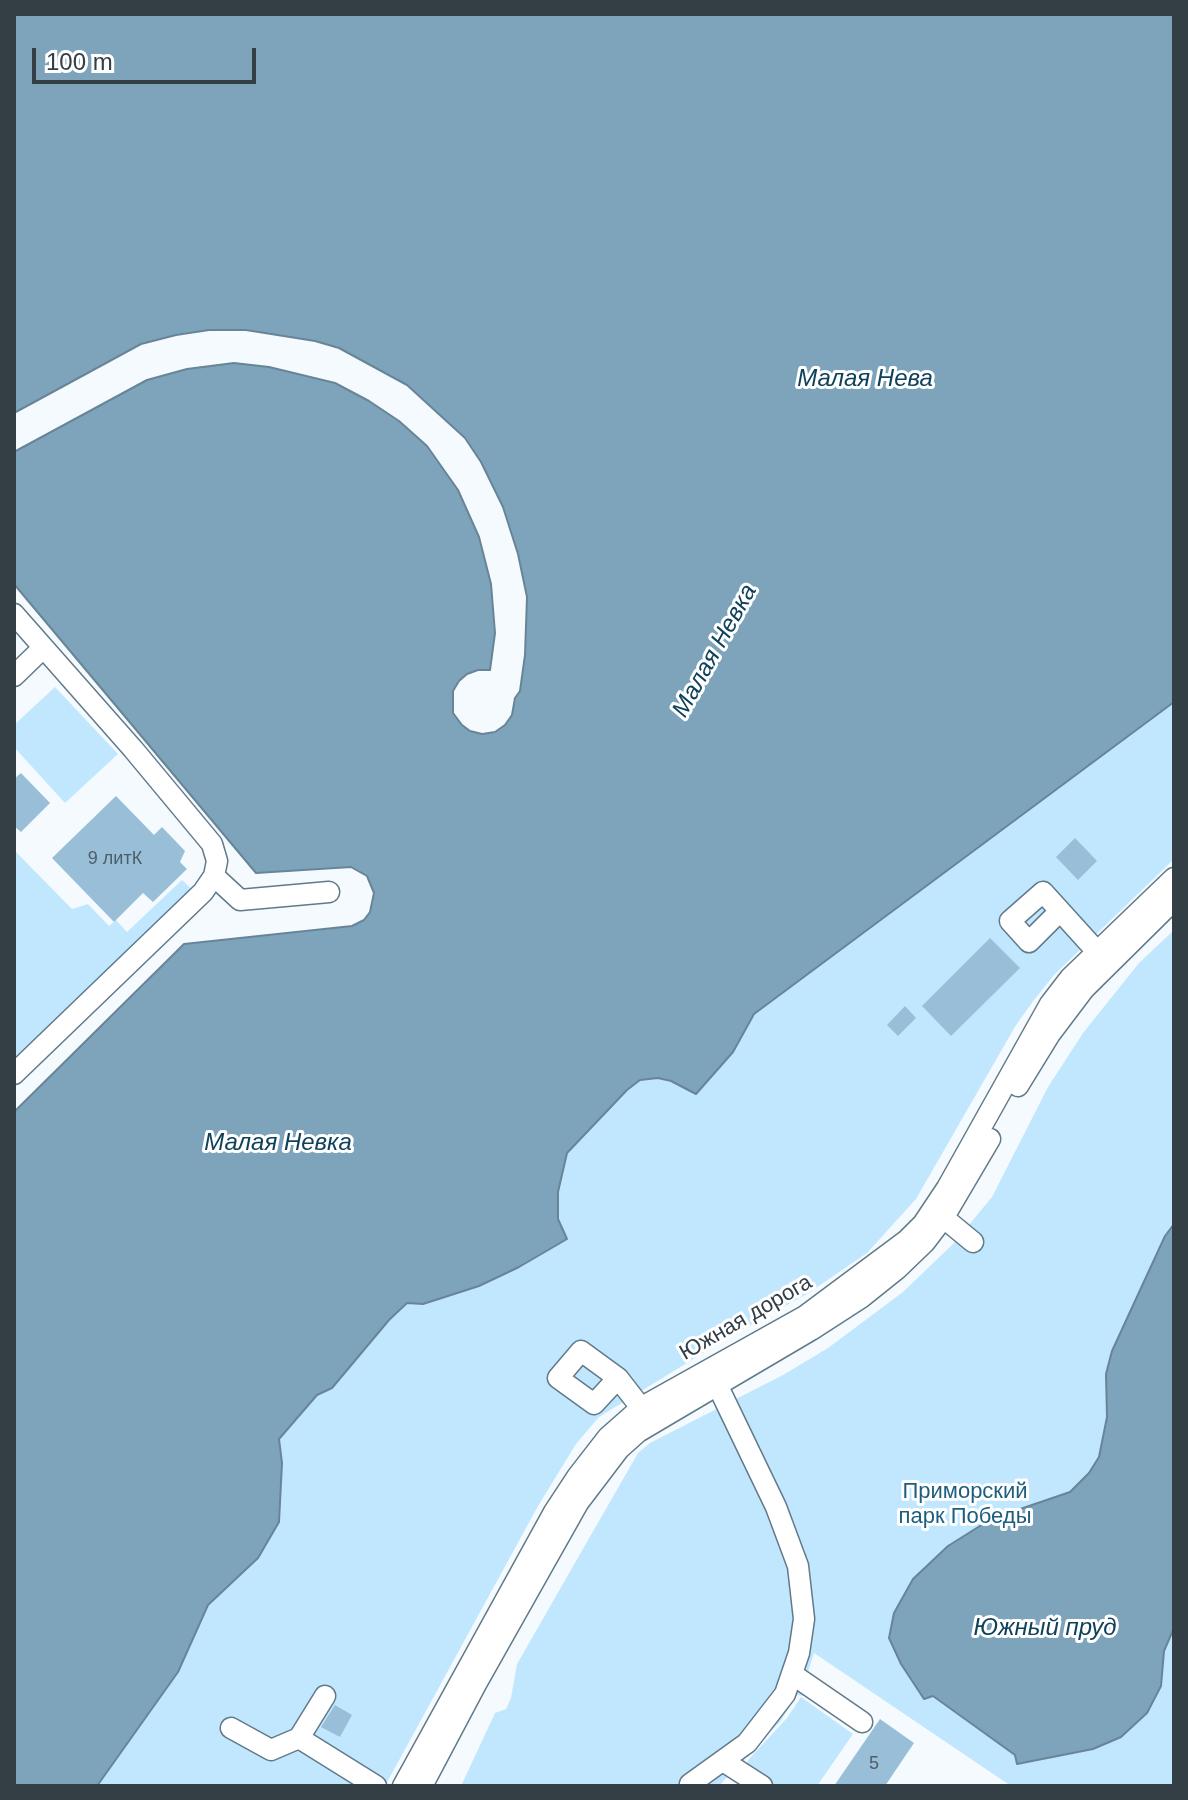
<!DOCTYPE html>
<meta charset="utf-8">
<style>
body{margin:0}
#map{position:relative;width:1188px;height:1800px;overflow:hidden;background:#f5fafe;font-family:Helvetica,sans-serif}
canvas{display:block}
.frame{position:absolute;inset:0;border:16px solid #333e45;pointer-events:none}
.scale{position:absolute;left:32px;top:48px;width:224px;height:36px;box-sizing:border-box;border:4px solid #333e45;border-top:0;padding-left:10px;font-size:24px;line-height:28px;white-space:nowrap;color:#333e45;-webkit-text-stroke:6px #fff;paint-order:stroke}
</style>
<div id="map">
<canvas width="1188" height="1800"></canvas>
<div class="frame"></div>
<div class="scale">100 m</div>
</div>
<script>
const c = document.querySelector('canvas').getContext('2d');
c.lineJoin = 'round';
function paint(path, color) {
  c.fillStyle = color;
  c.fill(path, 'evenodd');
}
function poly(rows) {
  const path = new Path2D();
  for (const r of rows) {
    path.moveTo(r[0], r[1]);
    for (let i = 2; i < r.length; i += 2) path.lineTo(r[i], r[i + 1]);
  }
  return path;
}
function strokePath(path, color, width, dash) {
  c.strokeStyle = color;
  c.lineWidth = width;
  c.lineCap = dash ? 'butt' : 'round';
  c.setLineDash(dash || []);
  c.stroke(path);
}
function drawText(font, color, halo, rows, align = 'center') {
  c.font = font + ' Helvetica,sans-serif';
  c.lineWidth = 6;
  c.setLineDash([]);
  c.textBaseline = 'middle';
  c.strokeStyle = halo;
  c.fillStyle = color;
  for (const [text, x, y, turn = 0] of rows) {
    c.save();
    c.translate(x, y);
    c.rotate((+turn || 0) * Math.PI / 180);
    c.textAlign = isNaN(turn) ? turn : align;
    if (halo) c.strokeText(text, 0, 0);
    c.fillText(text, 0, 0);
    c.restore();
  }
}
const green = poly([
 [55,687,118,754,65,803,14,747,14,725],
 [1174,702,1174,859,1054,975,1034,1000,1016,1025,916,1199,867,1253,807,1294,734,1334,599,1417,576,1444,538,1506,385,1786,97,1786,178,1672,208,1605,258,1558,282,1463,279,1439,317,1395,332,1388,389,1320,407,1303,423,1304,479,1286,519,1267,567,1239,558,1219,558,1192,567,1153,627,1090,640,1080,658,1078,688,1088,733,1052,754,1014],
 [14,850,72,909,88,904,109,926,116,920,127,932,182,880,193,890,14,1063],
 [1174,930,1174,1786,1011,1786,814,1653,808,1672,818,1679,806,1696,797,1695,780,1722,744,1757,745,1763,728,1776,719,1786,461,1786,495,1713,506,1709,511,1698,517,1664,638,1453,650,1443,783,1375,828,1348,903,1292,954,1243,992,1197,1048,1087,1083,1033,1139,963],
 [801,1697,853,1734,817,1786,773,1786,745,1766,749,1759,787,1718]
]);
const water = poly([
 [14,14,1174,14,1174,702,754,1014,733,1052,696,1094,671,1081,658,1078,640,1080,627,1090,567,1153,558,1192,558,1219,567,1239,519,1267,479,1286,423,1304,407,1303,389,1320,332,1388,317,1395,279,1439,282,1463,279,1522,258,1558,208,1605,178,1672,97,1786,14,1786,14,1112,184,944,352,926,364,920,370,912,374,893,367,876,351,867,256,873,14,584,14,452,147,380,187,369,234,363,269,367,335,383,369,401,399,421,427,446,458,490,479,537,491,584,495,633,490,670,478,670,467,674,459,681,453,691,453,713,462,725,470,731,482,734,495,732,505,725,512,715,515,698,520,691,525,655,527,597,518,554,503,507,481,462,465,438,407,385,339,348,315,341,246,330,209,330,176,335,141,344,14,413,14,14],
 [1174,1224,1174,1628,1164,1651,1161,1686,1147,1713,1121,1737,1093,1749,1017,1764,1015,1755,933,1696,924,1699,901,1664,889,1638,894,1613,913,1579,948,1546,991,1519,1070,1492,1089,1473,1099,1457,1107,1417,1106,1374,1112,1351,1165,1236,1174,1224]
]);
const building = poly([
 [21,773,50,803,21,832,14,826,14,779],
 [116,796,154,835,162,827,185,851,180,862,187,869,153,902,143,893,114,922,52,858],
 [1075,838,1097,861,1078,880,1056,857],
 [990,938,1020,968,951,1036,922,1006],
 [905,1006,916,1018,898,1036,887,1025],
 [335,1705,352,1715,340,1737,321,1727],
 [880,1719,914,1743,885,1786,834,1786]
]);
const minor = poly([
 [14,614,133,749,212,844,217,861,214,876,203,892,14,1074],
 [14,676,43,648],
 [214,876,240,900,329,892],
 [1060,911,1029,942,1010,921,1043,892,1091,945,1104,960],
 [1018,1086,1050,1034,1084,989,1174,900],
 [933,1209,973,1242],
 [618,1378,594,1404,558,1378,581,1351,618,1378,649,1418],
 [792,1674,862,1722],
 [231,1728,271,1750,299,1738,325,1696],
 [299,1738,376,1786],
 [723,1761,762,1786],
 [690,1784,747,1743,785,1694,799,1653,804,1619,798,1566,776,1507,713,1376],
 [403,1786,554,1512,577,1477,608,1437,642,1407,805,1316,907,1240,923,1224,947,1188,1050,1004,1070,978,1174,878],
 [422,1786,476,1684,578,1503,619,1449,638,1432,665,1416,811,1330,862,1297,897,1269,925,1242,944,1217,990,1139]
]);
const numberNames = [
 ["9 литК",115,859],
 ["5",874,1764]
];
const streetNames = [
 ["Южная дорога",746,1318,-30]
];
const parkNames = [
 ["Приморский",965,1492],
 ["парк Победы",965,1517]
];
const waterNames = [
 ["Малая Нева",865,379],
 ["Малая Невка",715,651,-61],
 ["Малая Невка",278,1143],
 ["Южный пруд",1045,1628]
];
paint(green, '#c1e7ff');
paint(water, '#7ea4bc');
strokePath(water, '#688598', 2);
paint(building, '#98bfd7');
strokePath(minor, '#617a89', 23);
strokePath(minor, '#fff', 20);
drawText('18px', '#4c5e6a', null, numberNames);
drawText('22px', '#333e45', '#fff', streetNames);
drawText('22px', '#1d5e80', '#fff', parkNames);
drawText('italic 24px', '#0f415b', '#fff', waterNames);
</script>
